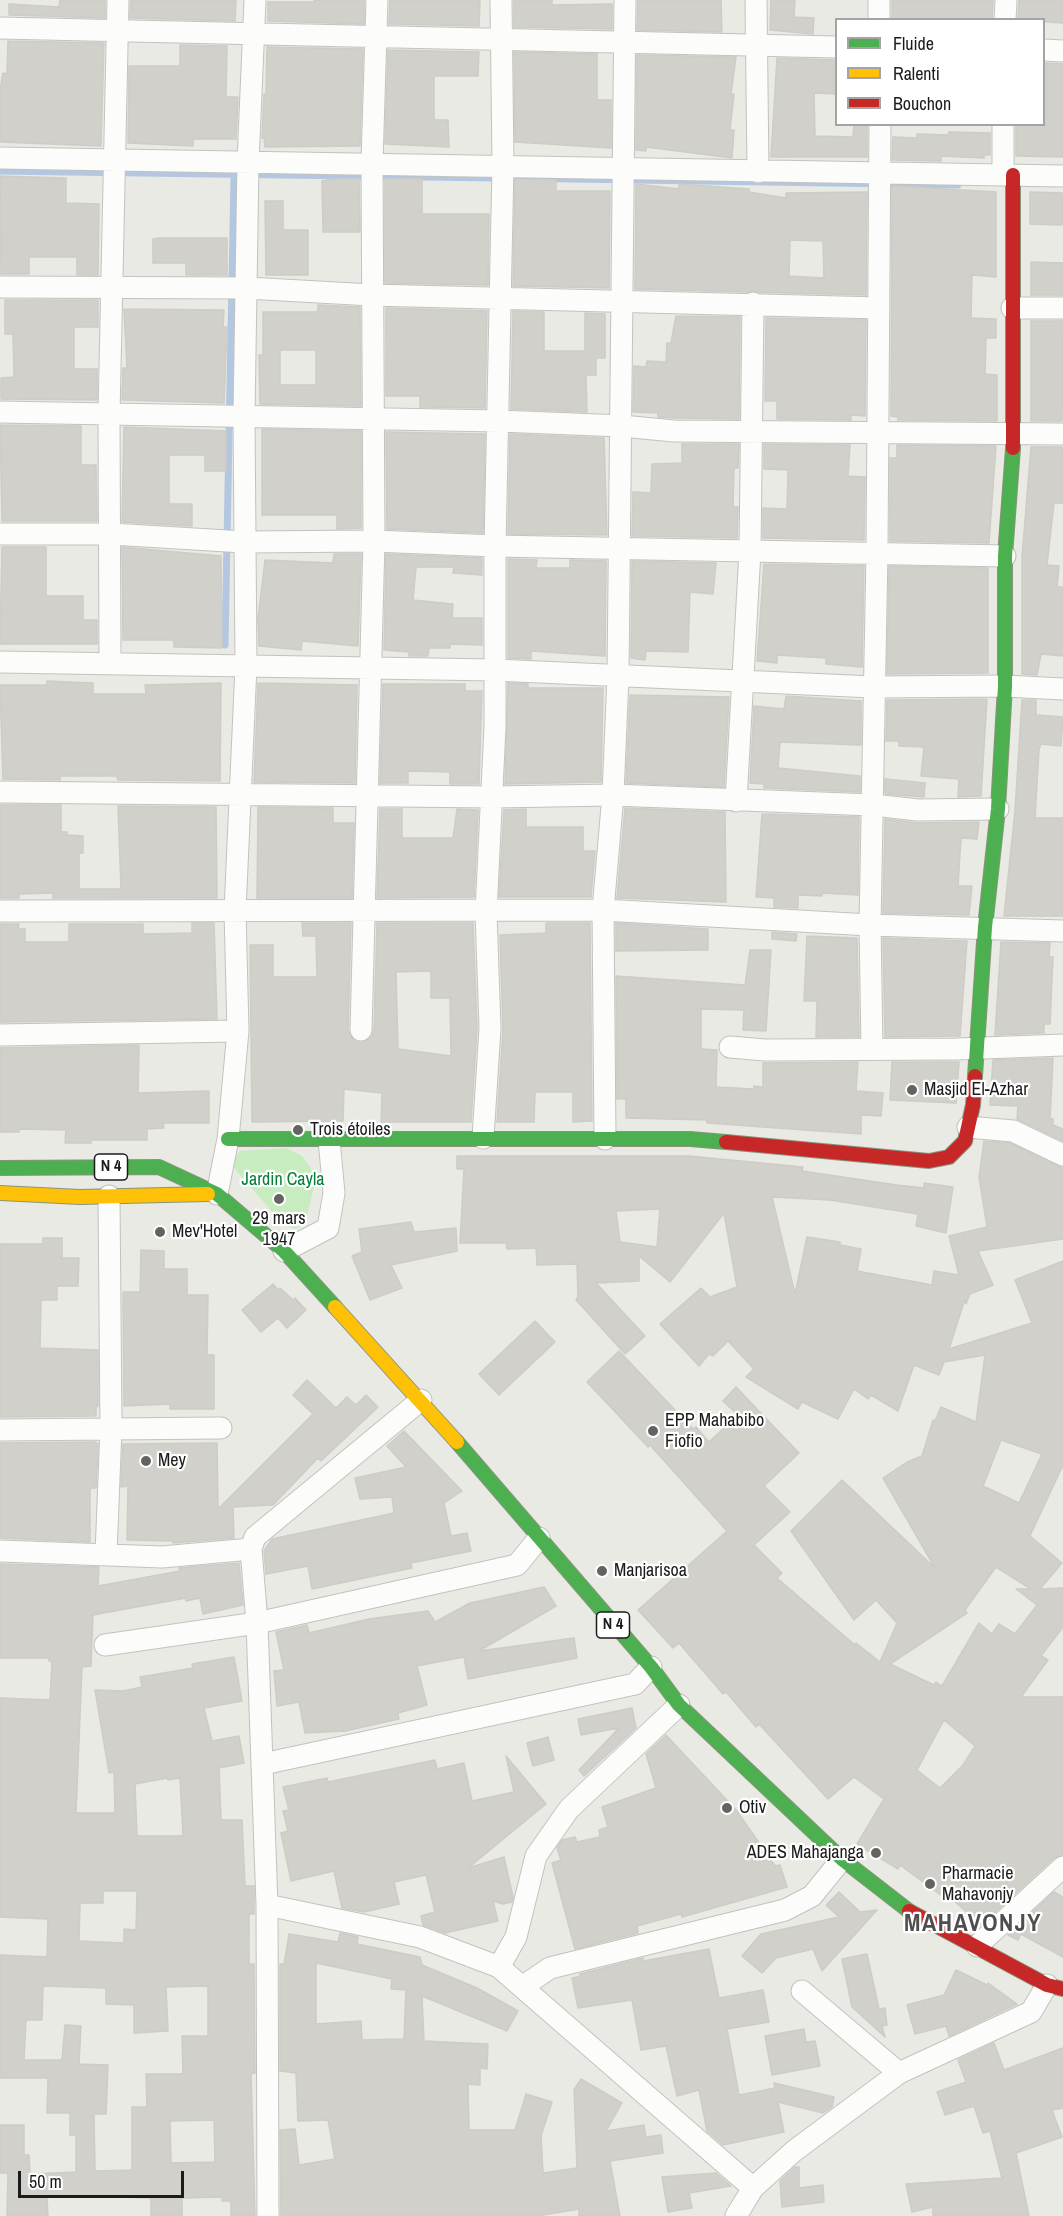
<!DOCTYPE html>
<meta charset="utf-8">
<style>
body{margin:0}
#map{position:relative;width:1063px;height:2216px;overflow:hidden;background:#eaeae4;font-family:"Archivo Narrow",sans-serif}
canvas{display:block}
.legend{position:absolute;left:835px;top:18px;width:210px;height:108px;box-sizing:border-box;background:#fff;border:2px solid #a4a4a4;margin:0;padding:8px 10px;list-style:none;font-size:18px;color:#1b1b1b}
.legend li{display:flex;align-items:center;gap:12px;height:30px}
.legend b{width:30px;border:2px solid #a4a4a4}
.scale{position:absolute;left:18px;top:2171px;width:166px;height:27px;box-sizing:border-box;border:3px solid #1b1b1b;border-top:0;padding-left:8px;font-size:18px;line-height:21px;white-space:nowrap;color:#1b1b1b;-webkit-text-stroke:4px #fff;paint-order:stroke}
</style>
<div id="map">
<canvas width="1063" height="2216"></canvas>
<ul class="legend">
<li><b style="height:8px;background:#4caf50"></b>Fluide</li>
<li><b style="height:8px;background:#ffc107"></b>Ralenti</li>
<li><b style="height:8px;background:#c62828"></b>Bouchon</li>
</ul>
<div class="scale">50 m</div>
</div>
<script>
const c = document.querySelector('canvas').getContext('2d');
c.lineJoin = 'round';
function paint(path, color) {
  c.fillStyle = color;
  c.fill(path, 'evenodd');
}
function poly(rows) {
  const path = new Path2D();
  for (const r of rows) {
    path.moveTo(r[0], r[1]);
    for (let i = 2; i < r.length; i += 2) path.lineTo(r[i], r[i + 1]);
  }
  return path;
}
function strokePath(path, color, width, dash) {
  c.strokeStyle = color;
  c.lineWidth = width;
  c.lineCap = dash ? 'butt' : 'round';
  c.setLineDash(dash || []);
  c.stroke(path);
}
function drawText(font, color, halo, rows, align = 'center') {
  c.font = font + ' "Archivo Narrow",sans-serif';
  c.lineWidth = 4.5;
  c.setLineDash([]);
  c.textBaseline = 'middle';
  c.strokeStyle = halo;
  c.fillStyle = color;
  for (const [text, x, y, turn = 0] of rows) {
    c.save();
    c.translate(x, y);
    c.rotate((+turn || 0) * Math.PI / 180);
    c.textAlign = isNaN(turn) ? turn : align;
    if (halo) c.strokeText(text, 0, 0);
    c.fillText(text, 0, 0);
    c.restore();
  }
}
const grass = poly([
 [286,1148,302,1156,311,1168,314,1187,305,1224,295,1229,283,1224,234,1168,232,1161,240,1151]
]);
const stream = poly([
 [0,171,494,178],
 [507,178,958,185],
 [225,645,234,176]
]);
const building = poly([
 [60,0,105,0,105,18,9,15,9,4,59,7,60,0],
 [131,0,236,0,235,21,130,18,131,0],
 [314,0,364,0,364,24,268,21,268,2,314,2,314,0],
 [390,0,480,0,479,26,389,24,390,0],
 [514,0,552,0,552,5,612,4,612,29,514,27,514,0],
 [638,0,721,0,722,32,637,30,638,0],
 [771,0,795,0,794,17,814,18,813,34,770,30,771,0],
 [892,0,993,0,992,20,892,20,892,0],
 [1019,0,1063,0,1063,23,1018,20,1019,0],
 [8,41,104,43,101,146,0,142,0,90,3,73,7,74,8,41],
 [180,45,227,46,226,97,238,97,236,139,193,139,193,146,128,143,129,66,180,66,180,45],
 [267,47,363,49,360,146,265,147,264,138,262,138,264,94,266,94,267,47],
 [388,50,479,52,478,76,434,76,434,120,448,120,449,147,385,144,388,50],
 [514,52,597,54,597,100,611,100,611,148,515,142,514,52],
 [637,55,736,57,731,94,734,94,730,130,734,130,732,158,646,147,646,151,636,150,637,55],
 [777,58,837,60,837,94,814,93,815,136,853,137,854,124,867,124,867,157,771,157,777,58],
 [1044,63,1063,64,1063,157,1016,156,1016,124,1044,124,1044,63],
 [949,132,990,133,990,155,984,155,984,158,941,156,941,161,892,160,893,137,917,138,917,134,949,135,949,132],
 [0,176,66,178,66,203,99,204,98,275,77,275,77,257,29,257,29,274,1,274,0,176],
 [334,179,359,179,360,232,323,232,322,181,334,179],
 [385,179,422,179,422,214,489,214,488,285,385,283,385,179],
 [515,179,556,180,556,191,610,191,609,288,513,286,515,179],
 [636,184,679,189,679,184,749,189,749,192,786,198,786,193,867,192,866,295,635,289,636,184],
 [790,240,823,241,824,278,789,276,790,240],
 [892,186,996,192,996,277,972,275,971,318,996,319,996,338,986,338,985,374,997,375,997,421,898,420,898,417,891,416,892,186],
 [1030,192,1063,193,1062,225,1030,224,1030,192],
 [265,201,283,201,283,230,308,230,308,275,266,275,265,201],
 [159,238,227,238,227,275,186,275,186,263,153,263,153,239,159,238],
 [1031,262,1063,263,1063,295,1031,295,1031,262],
 [5,300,98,300,98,327,74,327,74,369,97,369,97,400,1,399,1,378,14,377,13,334,5,334,5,300],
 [318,305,360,307,361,406,260,404,259,355,263,355,263,312,318,312,318,305],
 [280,350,316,350,316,385,280,385,280,350],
 [386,308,487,311,485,408,420,407,420,396,386,396,386,308],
 [124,309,224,310,223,327,227,327,224,403,122,400,123,368,127,368,124,309],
 [513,311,544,312,544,351,585,351,585,313,605,314,605,358,596,358,596,375,586,375,587,412,511,409,513,311],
 [676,316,740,317,739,419,675,418,658,417,658,413,633,412,634,366,646,367,647,361,666,362,667,343,671,343,676,316],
 [766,318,866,320,865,416,851,415,851,420,777,419,777,401,765,401,766,318],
 [1031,321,1063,321,1062,421,1031,421,1031,321],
 [0,425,81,426,81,465,96,465,97,521,2,521,0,425],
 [124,427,226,431,226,471,205,471,205,455,169,455,169,504,192,504,192,526,122,522,124,427],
 [262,429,361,431,361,528,337,529,337,515,262,515,262,429],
 [386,432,485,434,483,533,387,529,386,432],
 [510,434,604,438,607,535,508,534,510,434],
 [682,444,739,444,738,468,734,468,733,507,738,507,737,538,632,536,633,492,651,493,652,464,682,463,682,444],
 [764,444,850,445,848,476,865,477,864,540,763,538,763,508,787,509,788,470,764,469,764,444],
 [897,445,996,446,989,543,890,541,890,458,897,458,897,445],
 [1031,447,1062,447,1063,451,1063,503,1054,503,1047,565,1059,566,1057,587,1063,587,1063,656,1041,654,1037,675,1022,674,1022,557,1031,447],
 [2,547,46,547,46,596,83,596,83,620,97,620,97,644,0,644,2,547],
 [122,547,221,556,222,648,174,647,174,640,123,640,122,547],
 [334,554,361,554,358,646,302,641,301,650,259,646,258,618,265,560,333,563,334,554],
 [386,554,482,558,482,575,453,573,454,567,416,567,413,600,453,604,452,618,482,618,482,645,450,644,450,648,429,648,428,656,409,656,409,652,384,650,386,554],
 [508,559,537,560,536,568,570,568,570,560,606,561,605,656,531,651,531,659,508,658,508,559],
 [632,561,716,563,713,594,690,592,688,652,646,651,645,660,631,658,632,561],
 [764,564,864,566,862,667,826,664,826,658,777,655,777,663,757,661,764,564],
 [889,566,988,568,988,673,887,674,889,566],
 [47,681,93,683,93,694,146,694,145,685,221,683,220,781,118,780,117,776,60,776,60,780,3,779,0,685,47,685,47,681],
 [258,683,357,685,355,783,254,782,258,683],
 [508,683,528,684,528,688,603,688,601,782,505,784,508,683],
 [383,684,465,684,465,691,482,691,479,784,450,784,450,772,408,771,408,783,380,783,383,684],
 [630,695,729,697,724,787,626,783,630,695],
 [786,696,861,701,861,745,780,742,778,768,860,776,860,792,764,788,764,784,750,783,754,706,784,709,786,696],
 [987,699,981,796,958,797,959,779,921,776,924,747,899,746,899,741,886,741,887,700,987,699],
 [1022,700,1036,700,1036,715,1063,717,1061,746,1041,744,1039,749,1035,818,1063,818,1063,916,1004,916,1015,811,1022,700],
 [885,779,925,783,924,797,885,794,885,779],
 [0,805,61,805,61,832,67,832,67,835,83,836,83,853,79,853,79,889,121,889,118,806,216,807,217,898,53,898,53,893,19,894,19,898,0,898,0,805],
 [258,807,333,808,333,823,354,823,352,898,257,898,258,807],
 [625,808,725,812,726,902,617,898,625,808],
 [380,809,402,809,402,838,453,838,457,809,478,810,474,897,377,898,380,809],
 [526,809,526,827,583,827,583,851,595,851,591,897,499,897,504,810,526,809],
 [762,814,859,817,858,895,822,893,822,896,798,895,798,908,774,907,774,898,756,897,762,814],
 [885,819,918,823,979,822,977,839,961,838,958,886,972,886,969,915,883,913,885,819],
 [192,923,214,923,217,1019,0,1022,0,924,19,924,18,929,25,929,25,942,69,942,69,924,143,924,143,934,192,933,192,923],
 [302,923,351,923,348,1030,354,1041,361,1043,372,1037,374,1030,377,923,473,923,477,1028,471,1122,381,1122,382,1093,344,1089,343,1121,252,1122,250,945,273,945,273,977,317,977,316,936,303,936,302,923],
 [431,971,431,998,450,998,451,1056,398,1049,396,972,431,971],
 [546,923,590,923,592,1121,573,1122,573,1092,535,1092,534,1122,497,1122,503,1029,500,935,546,933,546,923],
 [616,923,708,929,708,950,616,951,616,923],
 [772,932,797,934,796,941,772,939,772,932],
 [807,936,857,938,859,1037,816,1037,817,1001,804,1001,807,936],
 [883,938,967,941,960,1036,885,1037,883,938],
 [1001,942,1050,943,1049,957,1053,957,1050,1024,1044,1024,1044,1033,995,1035,1001,942],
 [750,950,771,950,766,1031,743,1030,744,1010,701,1009,701,1049,717,1050,716,1087,754,1089,754,1086,763,1087,763,1063,858,1062,856,1091,883,1093,881,1116,861,1115,861,1134,707,1123,707,1120,626,1118,626,1099,617,1099,616,976,745,985,750,950],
 [139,1045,138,1093,209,1091,209,1123,163,1123,164,1128,147,1129,147,1140,91,1140,91,1143,65,1143,66,1130,19,1129,19,1132,0,1132,0,1048,139,1045],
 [1053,1058,1050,1119,1053,1119,1053,1125,1063,1129,1063,1141,1017,1119,1018,1106,990,1105,993,1060,1053,1058],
 [892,1062,959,1062,956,1103,890,1100,892,1062],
 [984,1141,1010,1143,1063,1168,1063,1239,978,1251,993,1285,970,1294,966,1304,965,1299,949,1349,1032,1323,1015,1280,1063,1261,1063,1465,1030,1536,1062,1563,1040,1589,1063,1588,1063,1627,1041,1656,1048,1660,1021,1697,1063,1697,1063,1855,1054,1858,981,1925,944,1892,942,1896,900,1865,898,1869,857,1844,884,1799,854,1777,828,1799,759,1724,756,1727,726,1692,723,1694,679,1643,673,1648,638,1610,727,1531,650,1445,648,1447,587,1382,619,1351,693,1429,696,1427,709,1442,738,1415,723,1401,736,1387,799,1453,764,1486,790,1512,754,1545,782,1573,777,1578,855,1645,856,1643,880,1662,897,1623,876,1600,854,1620,791,1531,842,1480,935,1568,883,1478,907,1462,922,1456,933,1420,935,1421,941,1407,976,1422,985,1355,944,1362,939,1375,914,1365,898,1411,871,1395,868,1399,854,1389,838,1419,802,1402,798,1409,746,1377,754,1369,728,1341,713,1356,709,1354,699,1366,660,1324,701,1288,710,1297,737,1287,724,1213,670,1282,639,1256,639,1281,596,1283,645,1336,625,1354,576,1300,578,1296,577,1264,537,1265,536,1248,507,1249,506,1243,460,1243,464,1169,457,1169,457,1156,689,1156,803,1167,802,1171,897,1185,924,1188,924,1183,953,1187,946,1233,916,1226,918,1214,830,1200,772,1197,795,1294,807,1237,840,1242,840,1245,861,1249,857,1271,932,1285,934,1271,959,1275,949,1236,987,1227,979,1177,984,1141],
 [660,1209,657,1247,620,1242,616,1211,660,1209],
 [1001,1440,1042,1454,1019,1503,983,1486,1001,1440],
 [996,1567,1031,1589,1016,1589,1037,1605,1015,1634,999,1624,992,1634,979,1623,942,1686,936,1682,934,1685,890,1664,967,1613,965,1610,996,1567],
 [944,1720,975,1746,963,1765,940,1788,917,1770,944,1720],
 [411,1222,414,1232,456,1228,457,1251,391,1265,402,1288,370,1300,352,1256,362,1252,359,1229,411,1222],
 [43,1238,62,1238,62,1258,79,1258,78,1286,57,1286,57,1300,41,1300,40,1348,98,1350,98,1406,96,1407,96,1416,0,1417,0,1244,43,1244,43,1238],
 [141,1250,164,1251,164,1269,187,1269,187,1295,208,1295,207,1355,214,1355,214,1409,170,1409,170,1404,124,1406,123,1292,140,1292,141,1250],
 [273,1284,278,1290,280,1288,293,1300,295,1298,306,1310,287,1328,278,1318,261,1332,242,1310,273,1284],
 [535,1321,555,1342,499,1395,479,1374,535,1321],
 [307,1380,336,1408,347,1397,356,1405,366,1395,378,1407,321,1461,318,1458,273,1505,233,1507,234,1538,173,1543,173,1541,127,1540,128,1486,121,1487,123,1444,217,1443,218,1509,313,1414,293,1395,307,1380],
 [404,1431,462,1491,444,1503,451,1536,467,1533,471,1551,411,1563,412,1568,312,1589,308,1566,266,1574,264,1551,272,1539,394,1513,392,1497,360,1499,355,1478,406,1467,387,1446,404,1431],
 [95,1442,98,1444,96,1488,90,1488,90,1542,0,1538,0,1443,95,1442],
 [239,1563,243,1605,203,1614,200,1598,186,1601,186,1598,93,1615,91,1666,82,1667,76,1813,115,1813,114,1772,109,1773,95,1690,123,1691,142,1687,140,1677,193,1668,192,1664,234,1657,242,1701,204,1708,212,1741,239,1736,244,1763,219,1768,221,1820,242,1820,245,1886,254,1886,254,1914,249,1914,249,1964,254,1964,255,2073,251,2074,255,2216,231,2216,231,2201,222,2201,222,2197,182,2198,182,2216,151,2216,151,2198,82,2196,47,2197,48,2216,7,2216,8,2173,0,2173,0,2125,24,2125,24,2155,29,2155,30,2174,76,2172,76,2135,70,2135,70,2113,47,2113,48,2078,0,2078,0,1955,47,1957,48,1919,0,1917,0,1698,50,1700,52,1661,49,1661,49,1658,0,1658,0,1564,99,1567,98,1586,180,1571,179,1568,239,1563],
 [167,1778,168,1780,180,1778,183,1836,137,1836,135,1784,167,1778],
 [103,1891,137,1891,136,1930,124,1929,124,1943,79,1941,80,1903,103,1903,103,1891],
 [43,1986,106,1988,106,2004,134,2005,134,2033,168,2031,166,1987,208,1986,208,2036,182,2036,183,2074,146,2074,147,2107,132,2107,132,2170,95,2171,94,2114,106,2114,108,2065,79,2064,81,2026,65,2025,62,2060,24,2060,26,2020,42,2020,43,1986],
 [214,2120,215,2162,171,2163,170,2121,214,2120],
 [544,1587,556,1606,479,1651,574,1638,577,1658,468,1679,464,1657,417,1666,427,1705,398,1713,399,1719,345,1731,305,1733,299,1702,277,1706,274,1671,284,1670,276,1632,307,1625,309,1633,369,1619,428,1611,435,1622,470,1603,544,1587],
 [632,1708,636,1728,584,1776,579,1770,619,1728,581,1735,578,1719,632,1708],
 [666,1735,737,1811,775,1866,780,1865,787,1887,682,1917,681,1914,637,1926,638,1933,575,1949,552,1863,561,1860,557,1848,562,1840,575,1837,577,1842,600,1837,599,1830,608,1827,602,1807,656,1788,646,1754,666,1735],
 [548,1737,554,1760,533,1766,527,1743,548,1737],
 [506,1756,546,1804,468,1868,504,1857,513,1897,512,1902,503,1904,493,1901,498,1921,445,1933,423,1925,421,1916,435,1912,426,1875,394,1882,399,1904,364,1912,342,1908,334,1871,291,1881,281,1833,288,1831,283,1811,289,1810,283,1787,327,1778,328,1782,435,1760,437,1769,464,1763,472,1801,514,1792,506,1756],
 [839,1892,860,1912,877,1910,822,1971,813,1949,776,1958,762,1973,742,1956,761,1934,839,1917,826,1905,839,1892],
 [1054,1892,1063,1897,1063,1957,1021,1934,1018,1940,1008,1935,1054,1892],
 [340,1933,358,1937,357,1944,420,1957,422,1965,477,1988,518,2011,507,2031,422,1996,424,2041,488,2044,487,2069,480,2068,480,2085,468,2084,469,2130,515,2130,526,2094,552,2102,541,2136,543,2173,577,2168,574,2090,581,2079,622,2103,606,2131,644,2125,646,2137,661,2135,663,2153,610,2161,620,2216,579,2216,579,2209,537,2216,281,2216,280,2130,295,2129,299,2165,335,2159,328,2120,298,2121,296,2073,280,2071,280,1964,284,1964,289,1934,338,1942,340,1933],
 [316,1963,392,1979,391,1989,406,1990,404,2039,362,2040,361,2021,316,2024,316,1963],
 [709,1949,719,1998,763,1990,769,2022,727,2029,739,2095,775,2088,774,2083,834,2097,832,2107,823,2113,778,2102,784,2132,723,2145,707,2131,699,2090,677,2096,666,2046,641,2050,632,2000,578,2008,572,1978,580,1976,580,1974,643,1958,643,1961,709,1949],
 [867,1954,879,2009,885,2008,887,2025,882,2026,885,2037,852,2007,842,1959,867,1954],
 [956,1970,987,1985,988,1983,1017,2004,949,2036,946,2026,915,2034,907,2005,944,1995,956,1970],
 [804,2029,806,2042,815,2041,820,2066,772,2075,765,2036,804,2029],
 [994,2043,1004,2070,1063,2048,1063,2108,1052,2110,1062,2137,1016,2153,1029,2216,933,2216,933,2207,912,2212,906,2184,1002,2178,990,2131,983,2133,974,2106,945,2115,937,2092,966,2082,958,2060,994,2043],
 [795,2167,799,2167,799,2188,823,2185,824,2202,782,2207,780,2181,795,2167],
 [716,2173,731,2186,689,2193,692,2208,668,2212,662,2177,716,2173]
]);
const street = poly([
 [756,0,758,172],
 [879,0,879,20],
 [1005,20,1006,0],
 [0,28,836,47],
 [1044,50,1063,51],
 [0,158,1063,176],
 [1003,175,1003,124],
 [0,287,247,288,372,295,879,308],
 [1012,308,1063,308],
 [0,412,499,421,622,426,674,431,1063,434],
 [0,534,111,534,244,542,374,541,495,546,1005,556],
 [110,661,109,414,118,0],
 [0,662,495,670,873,687,1005,686,1063,689],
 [0,792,493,797,613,795,873,805,918,810,998,809],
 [736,801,750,551,753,303],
 [0,911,603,910,870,925,1063,931],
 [361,1030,374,541,372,163,377,0],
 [0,1035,238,1031],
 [730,1047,765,1050,957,1049,1063,1045],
 [872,1049,870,925,877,552,880,124],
 [968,1127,1013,1131,1063,1155],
 [483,1138,490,1028,486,912,495,727,495,546,503,165,501,0],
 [605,1139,603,910,613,795,618,676,625,0],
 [217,1194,228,1139,238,1031,235,911,246,666,244,416,248,162,255,0],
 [284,1251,328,1228,334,1193,329,1140],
 [0,1430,221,1428],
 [0,1551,162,1557,251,1549],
 [106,1554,111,1428,109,1196],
 [105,1645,257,1623,517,1565,539,1538],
 [263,1764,635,1684,651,1667],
 [267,1905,420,1937,499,1967,753,2188],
 [977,1946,1063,1867],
 [499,1967,516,1937,536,1856,569,1809,679,1705],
 [522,1987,550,1968,785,1910,812,1896,842,1859],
 [802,1991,899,2073],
 [268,2216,267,1905,257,1623,251,1549,255,1537,421,1400],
 [736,2216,753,2188,794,2151,899,2073,1031,2012,1047,1985]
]);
const fast = poly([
 [975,1076,985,927,998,809,1005,686,1005,556,1013,448],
 [228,1139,690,1139,726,1142],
 [0,1168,159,1167,217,1194,284,1251,335,1307],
 [457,1442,651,1667,679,1705,842,1859,909,1911]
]);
const slow = poly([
 [0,1193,80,1197,208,1194],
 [335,1307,457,1442]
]);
const jam = poly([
 [1013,175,1013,448],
 [726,1142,929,1161,949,1157,965,1141,973,1105,975,1076],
 [909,1911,1047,1985,1063,1989]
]);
const markers = [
 [912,1090,6,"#636361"],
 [298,1130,6,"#636361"],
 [279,1199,6,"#636361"],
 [160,1232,6,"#636361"],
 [653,1431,6,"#636361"],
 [146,1461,6,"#636361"],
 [602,1571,6,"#636361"],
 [727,1808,6,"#636361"],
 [876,1853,6,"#636361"],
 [930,1884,6,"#636361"]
];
const shields = [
 [111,1167,33],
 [613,1625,33]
];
const shieldNames = [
 ["N 4",111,1167],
 ["N 4",613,1625]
];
const poiNames = [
 ["Masjid El-Azhar",924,1090],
 ["Trois étoiles",310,1130],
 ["29 mars",279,1219,"center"],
 ["1947",279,1240,"center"],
 ["Mev'Hotel",172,1232],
 ["EPP Mahabibo",665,1421],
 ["Fiofio",665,1442],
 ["Mey",158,1461],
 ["Manjarisoa",614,1571],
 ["Otiv",739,1808],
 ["ADES Mahajanga",864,1853,"right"],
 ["Pharmacie",942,1874],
 ["Mahavonjy",942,1895]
];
const parkNames = [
 ["Jardin Cayla",283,1180]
];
const districtNames = [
 ["MAHAVONJY",973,1925]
];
paint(grass, '#c7ecbf');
strokePath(stream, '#b4c7e0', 7);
paint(building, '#d1d0cb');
strokePath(building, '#cdccc5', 1.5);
strokePath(street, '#c2c2c0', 23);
strokePath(fast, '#8a957c', 16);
strokePath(slow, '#8a957c', 16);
strokePath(jam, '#8a957c', 16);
strokePath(street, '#fcfcfb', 21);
strokePath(fast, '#4caf50', 14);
strokePath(slow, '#ffc107', 14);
strokePath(jam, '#c62828', 14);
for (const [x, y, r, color] of markers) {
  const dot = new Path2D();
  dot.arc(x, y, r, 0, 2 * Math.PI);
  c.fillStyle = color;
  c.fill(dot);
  strokePath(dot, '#fff', 2);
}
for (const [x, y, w] of shields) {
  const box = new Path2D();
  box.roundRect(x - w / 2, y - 13, w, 26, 4.5);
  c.fillStyle = '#fff';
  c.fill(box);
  strokePath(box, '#1b1b1b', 1.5);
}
drawText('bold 16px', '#1b1b1b', null, shieldNames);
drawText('18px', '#1b1b1b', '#fff', poiNames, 'left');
drawText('18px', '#047f3a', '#fff', parkNames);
c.letterSpacing = '1.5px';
drawText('bold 24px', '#4e4e4e', '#fff', districtNames);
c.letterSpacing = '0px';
</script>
